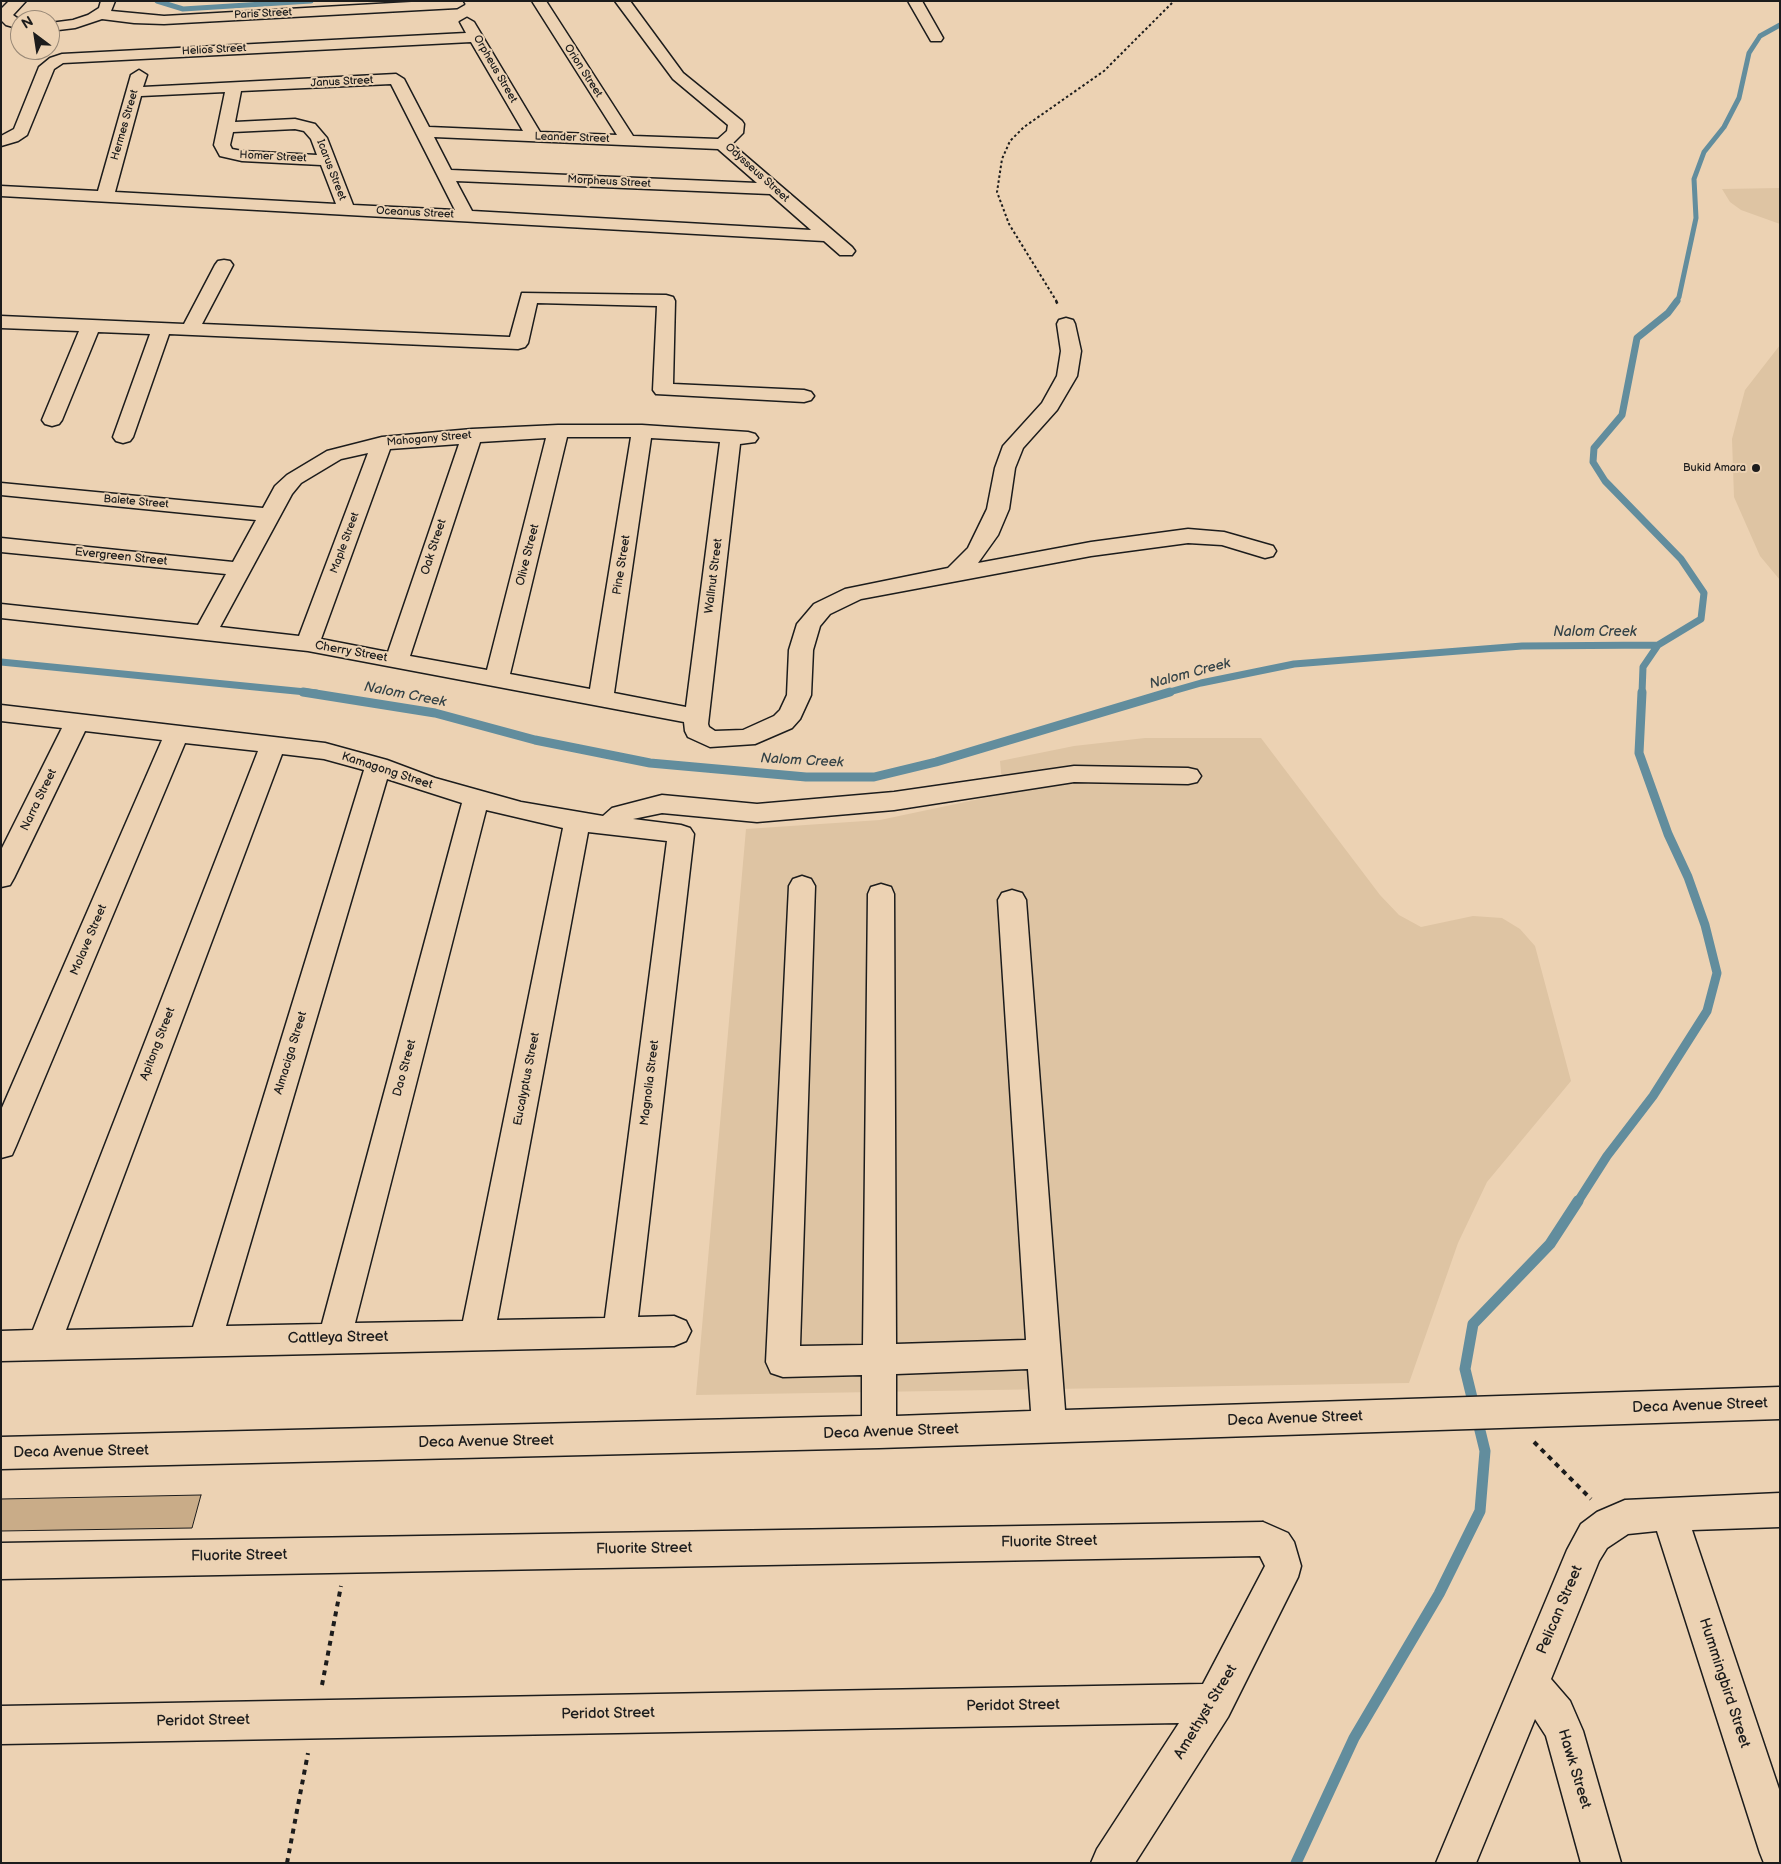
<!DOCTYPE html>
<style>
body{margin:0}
#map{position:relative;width:1781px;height:1864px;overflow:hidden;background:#ecd2b3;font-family:"Balsamiq Sans",sans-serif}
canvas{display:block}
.frame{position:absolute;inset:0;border:2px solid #1c1c1c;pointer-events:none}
.north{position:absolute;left:10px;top:10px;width:50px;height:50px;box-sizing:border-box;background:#ecd2b3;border:1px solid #998977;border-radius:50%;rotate:329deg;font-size:14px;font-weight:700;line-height:20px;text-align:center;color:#1c1c1c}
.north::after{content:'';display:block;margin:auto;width:18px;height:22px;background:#1c1c1c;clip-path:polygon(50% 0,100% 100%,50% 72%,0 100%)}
</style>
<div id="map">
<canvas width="1781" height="1864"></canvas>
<div class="frame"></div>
<div class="north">N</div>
</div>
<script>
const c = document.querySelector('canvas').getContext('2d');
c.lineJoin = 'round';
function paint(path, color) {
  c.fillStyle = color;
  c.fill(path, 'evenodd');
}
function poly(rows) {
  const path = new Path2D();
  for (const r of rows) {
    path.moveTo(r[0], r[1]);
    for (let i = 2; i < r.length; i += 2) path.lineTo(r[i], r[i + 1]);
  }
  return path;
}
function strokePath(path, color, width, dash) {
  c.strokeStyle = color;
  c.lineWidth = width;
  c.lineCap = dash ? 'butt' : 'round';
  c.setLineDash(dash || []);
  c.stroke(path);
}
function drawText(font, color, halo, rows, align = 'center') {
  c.font = font + ' "Balsamiq Sans",sans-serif';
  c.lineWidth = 4;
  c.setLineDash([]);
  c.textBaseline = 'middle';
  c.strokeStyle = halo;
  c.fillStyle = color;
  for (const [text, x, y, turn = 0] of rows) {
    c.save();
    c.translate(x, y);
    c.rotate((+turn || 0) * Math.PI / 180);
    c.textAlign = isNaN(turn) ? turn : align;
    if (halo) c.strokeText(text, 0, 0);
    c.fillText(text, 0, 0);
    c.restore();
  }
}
const built = poly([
 [1780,188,1780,224,1741,210,1730,202,1722,189],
 [1780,345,1780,580,1760,556,1734,497,1732,439,1745,390],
 [1145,738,1261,738,1380,895,1399,915,1421,927,1473,916,1502,918,1520,929,1535,946,1571,1081,1487,1182,1458,1243,1409,1383,696,1395,746,829,880,820,1003,794,1000,761,1074,746]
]);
const streamFar3 = poly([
 [157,1,183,9,311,1],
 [1676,302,1679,297,1696,218,1694,179,1704,152,1724,127,1739,98,1749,53,1760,36,1780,25]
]);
const streamFar2 = poly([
 [1,662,316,693],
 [1166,693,1201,683,1294,664,1522,646,1658,645,1701,619,1704,593,1681,559,1605,481,1593,462,1594,448,1622,415,1637,338,1668,313,1677,301],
 [1642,693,1643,667,1658,645]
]);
const streamFar1 = poly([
 [303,692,435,713,535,740,650,763,806,777,874,777,936,762,1170,692],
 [1577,1203,1607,1156,1653,1096,1707,1011,1717,973,1705,925,1688,877,1668,834,1639,753,1642,692]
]);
const stream = poly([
 [1296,1863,1354,1738,1439,1594,1480,1511,1485,1451,1465,1369,1473,1324,1550,1244,1578,1201]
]);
const building = poly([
 [201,1495,192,1528,1,1531,1,1499,201,1495]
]);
const pathFar2 = poly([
 [1057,302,1009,224,997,192,1002,159,1010,141,1024,127,1104,71,1174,1]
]);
const pathFar1 = poly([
 [1056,301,1058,305]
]);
const path = poly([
 [1534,1442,1591,1499],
 [322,1685,341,1586],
 [287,1863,308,1753]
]);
const minor = poly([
 [9,1,26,1,13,15,20,20,20,29,6,25,1,20,1,9,9,1],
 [101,1,115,1,111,11,164,16,429,1,462,1,464,4,457,8,164,24,134,23,102,19,75,28,50,31,50,23,73,20,88,15,99,8,101,1],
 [532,1,546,1,633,136,718,139,727,131,728,125,673,79,615,1,630,1,683,73,742,121,744,124,743,133,732,144,852,247,855,251,852,255,840,255,824,241,1,196,1,186,98,191,131,75,139,70,147,75,143,87,396,74,404,79,429,127,523,131,471,42,63,63,54,69,27,135,18,141,1,146,1,136,14,129,39,67,50,58,62,54,466,33,460,22,467,18,474,22,540,132,617,135,532,1],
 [391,84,455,210,353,205,327,138,315,124,295,119,235,122,241,91,391,84],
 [225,92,214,145,220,156,242,161,321,165,336,204,115,192,141,96,225,92],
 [295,129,304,131,311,139,317,155,242,151,232,149,230,145,233,132,295,129],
 [434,137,718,149,757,183,451,170,434,137],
 [456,181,770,194,811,230,472,211,456,181],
 [908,1,922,1,943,38,941,41,931,41,908,1],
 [224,260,230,261,233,265,202,324,510,337,522,293,666,295,673,297,675,301,673,384,804,390,811,392,814,396,811,400,804,402,656,394,653,390,657,306,537,303,528,343,525,347,518,349,169,334,133,437,130,441,123,443,116,441,113,437,150,334,98,332,62,420,59,424,52,426,45,424,42,420,79,331,1,328,1,316,184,324,215,265,218,261,224,260],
 [1066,318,1073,320,1075,324,1081,351,1077,376,1057,410,1023,448,1015,468,1009,509,998,535,978,563,1091,542,1188,529,1224,532,1273,546,1276,551,1273,556,1265,558,1222,545,1188,543,1091,556,861,599,830,614,820,626,813,650,811,695,800,719,792,728,755,744,710,747,688,737,685,731,684,722,308,651,1,618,1,604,198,625,226,574,1,552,1,538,233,562,256,520,1,495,1,483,263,508,275,486,287,475,327,451,382,437,472,429,558,425,642,425,748,432,755,434,758,438,755,442,740,444,708,724,709,727,715,731,743,730,774,716,780,710,787,695,789,650,797,624,814,604,845,589,948,568,968,548,987,509,995,468,1003,446,1042,403,1057,376,1061,351,1057,324,1059,320,1066,318],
 [567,437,631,437,590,689,510,674,567,437],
 [546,438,487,670,410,656,480,442,546,438],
 [651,438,720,442,686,707,614,693,651,438],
 [459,444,388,652,321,639,390,449,459,444],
 [368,453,299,636,220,627,292,494,301,483,341,459,368,453],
 [1,705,325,743,387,760,435,778,521,802,603,816,612,808,662,795,757,804,894,792,1074,766,1188,768,1197,770,1201,776,1197,782,1188,784,1074,782,894,810,757,822,662,813,633,819,681,825,690,828,694,834,638,1317,674,1316,686,1321,691,1331,686,1341,674,1346,1,1361,1,1331,33,1330,258,751,185,743,16,1146,12,1155,1,1158,1,1110,162,740,85,731,14,878,10,885,1,887,1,850,62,728,1,721,1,705],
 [282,754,324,759,364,770,193,1327,66,1330,282,754],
 [387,779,462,803,322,1324,226,1326,387,779],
 [486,810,563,828,463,1321,355,1323,486,810],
 [588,832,667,841,605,1318,497,1320,588,832],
 [802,876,811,879,815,886,800,1346,863,1345,868,894,871,887,881,884,891,887,894,894,896,1344,1026,1340,998,900,1002,893,1012,890,1022,893,1026,900,1065,1410,1780,1387,1780,1419,879,1448,1,1469,1,1437,862,1416,862,1375,783,1377,771,1373,766,1362,789,886,793,879,802,876],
 [1028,1369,1031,1411,896,1416,896,1374,1028,1369],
 [1780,1493,1780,1527,1692,1530,1780,1792,1780,1863,1764,1863,1760,1853,1657,1531,1628,1534,1607,1548,1599,1561,1551,1679,1570,1701,1583,1731,1621,1863,1581,1863,1546,1736,1535,1719,1476,1863,1436,1863,1567,1550,1581,1524,1597,1512,1625,1500,1780,1493],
 [1263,1522,1288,1533,1294,1542,1301,1566,1298,1577,1228,1717,1135,1863,1091,1863,1097,1849,1179,1723,1,1744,1,1706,1203,1684,1265,1566,1260,1556,1,1579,1,1543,1263,1522]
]);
const markers = [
 [1756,468,5,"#1c1c1c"]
];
const farStreetnames = [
 ["Paris Street",263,14,-3],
 ["Helios Street",214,50,-3],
 ["Orpheus Street",495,69,60],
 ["Orion Street",583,71,57],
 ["Janus Street",342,82,-3],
 ["Hermes Street",125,125,-74],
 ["Leander Street",572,138,2],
 ["Homer Street",273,157,3],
 ["Icarus Street",331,170,69],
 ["Odysseus Street",757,173,42],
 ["Morpheus Street",609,182,3],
 ["Oceanus Street",415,213,3],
 ["Mahogany Street",429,439,-5],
 ["Balete Street",136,502,5],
 ["Maple Street",345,543,-70]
];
const farPoinames = [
 ["Bukid Amara",1746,468]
];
const streetNames = [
 ["Oak Street",434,547,-72],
 ["Olive Street",528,555,-76],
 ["Evergreen Street",121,557,6],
 ["Pine Street",622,565,-81],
 ["Wallnut Street",714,576,-83],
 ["Cherry Street",351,652,10],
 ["Kamagong Street",387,771,18],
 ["Narra Street",39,800,-64],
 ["Molave Street",89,940,-67],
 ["Apitong Street",158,1044,-69],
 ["Almaciga Street",291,1053,-73],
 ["Dao Street",405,1068,-75],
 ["Eucalyptus Street",527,1079,-79],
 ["Magnolia Street",650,1083,-83]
];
const waterNames = [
 ["Nalom Creek",1595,632],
 ["Nalom Creek",1190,674,-15],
 ["Nalom Creek",405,695,11],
 ["Nalom Creek",802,761,3]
];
const nearStreetnames = [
 ["Cattleya Street",338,1338,-1],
 ["Deca Avenue Street",1700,1406,-2],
 ["Deca Avenue Street",1295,1419,-2],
 ["Deca Avenue Street",891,1432,-2],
 ["Deca Avenue Street",486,1442,-1],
 ["Deca Avenue Street",81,1452,-1],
 ["Fluorite Street",1049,1542,-1],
 ["Fluorite Street",644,1549,-1],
 ["Fluorite Street",239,1556,-1],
 ["Pelican Street",1560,1610,-67],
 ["Hummingbird Street",1724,1683,72],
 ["Peridot Street",1013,1706,-1],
 ["Amethyst Street",1206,1712,-59],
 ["Peridot Street",608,1714,-1],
 ["Peridot Street",203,1721,-1],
 ["Hawk Street",1574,1769,73]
];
paint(built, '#dec4a3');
strokePath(streamFar3, '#628d9d', 5);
strokePath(streamFar2, '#628d9d', 7);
strokePath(streamFar1, '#628d9d', 9);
strokePath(stream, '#628d9d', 11);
paint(building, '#c9ac88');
strokePath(building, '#1c1c1c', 1);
strokePath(minor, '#1c1c1c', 3);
strokePath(pathFar2, '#1c1c1c', 2, [2.5, 2.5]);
strokePath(pathFar1, '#1c1c1c', 2.5, [3, 3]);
strokePath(path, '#1c1c1c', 4, [5, 5]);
paint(minor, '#ecd2b3');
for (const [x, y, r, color] of markers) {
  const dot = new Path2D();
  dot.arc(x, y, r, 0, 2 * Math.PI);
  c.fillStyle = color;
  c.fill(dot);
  strokePath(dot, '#ecd2b3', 2);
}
drawText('11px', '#1c1c1c', '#ecd2b3', farStreetnames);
drawText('11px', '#1c1c1c', '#ecd2b3', farPoinames, 'right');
drawText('12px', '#1c1c1c', '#ecd2b3', streetNames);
drawText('italic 14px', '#334247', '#ecd2b3', waterNames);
drawText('15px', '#1c1c1c', '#ecd2b3', nearStreetnames);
</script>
